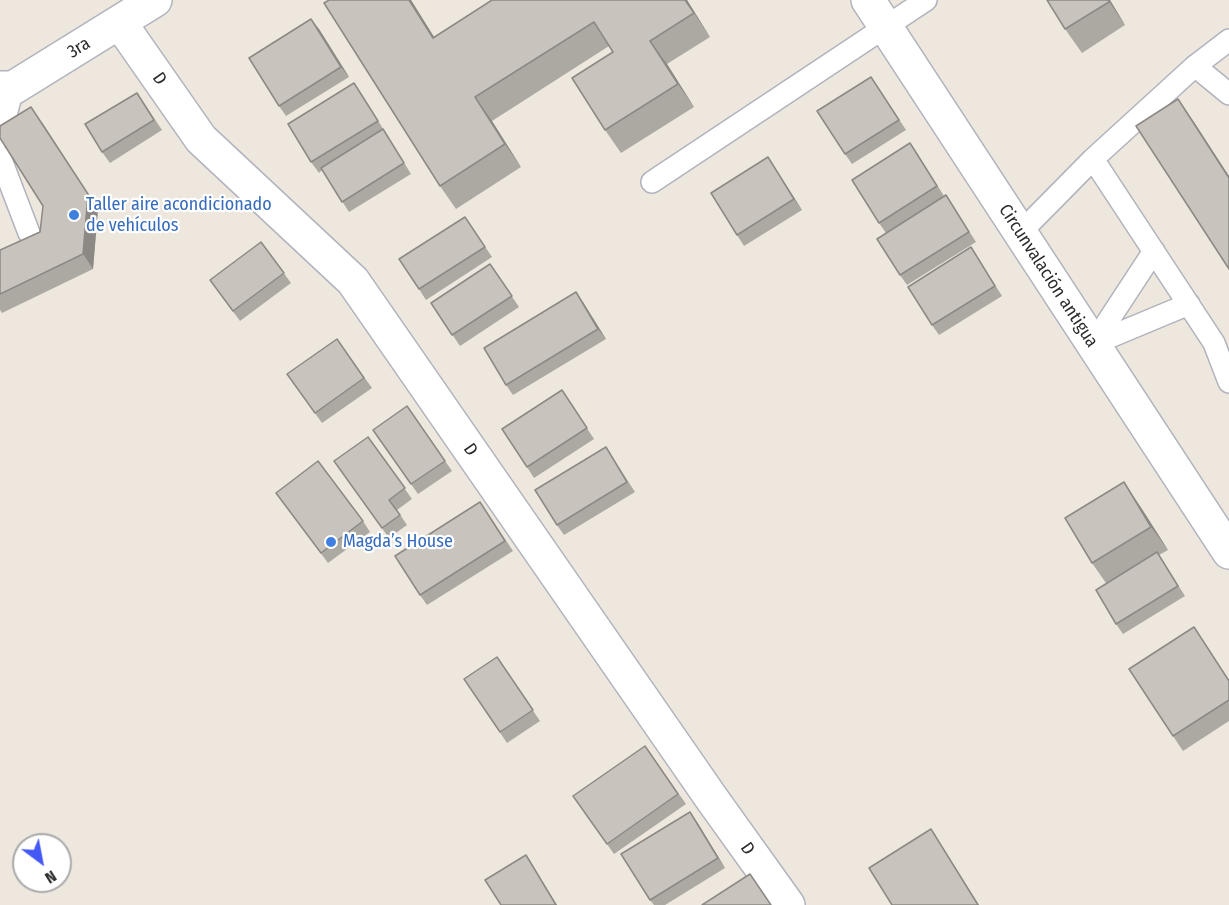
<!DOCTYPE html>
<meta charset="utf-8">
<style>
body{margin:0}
#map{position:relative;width:1229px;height:905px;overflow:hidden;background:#ede7de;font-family:"Fira Sans Condensed",sans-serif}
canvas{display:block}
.north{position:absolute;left:12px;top:833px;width:60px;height:60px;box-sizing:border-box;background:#fff;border:2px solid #aaa;border-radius:50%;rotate:148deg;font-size:16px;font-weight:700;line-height:24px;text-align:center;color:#2b2b2b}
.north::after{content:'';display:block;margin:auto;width:21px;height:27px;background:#4358f5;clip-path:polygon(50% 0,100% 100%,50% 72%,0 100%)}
</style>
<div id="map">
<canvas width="1229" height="905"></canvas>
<div class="north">N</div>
</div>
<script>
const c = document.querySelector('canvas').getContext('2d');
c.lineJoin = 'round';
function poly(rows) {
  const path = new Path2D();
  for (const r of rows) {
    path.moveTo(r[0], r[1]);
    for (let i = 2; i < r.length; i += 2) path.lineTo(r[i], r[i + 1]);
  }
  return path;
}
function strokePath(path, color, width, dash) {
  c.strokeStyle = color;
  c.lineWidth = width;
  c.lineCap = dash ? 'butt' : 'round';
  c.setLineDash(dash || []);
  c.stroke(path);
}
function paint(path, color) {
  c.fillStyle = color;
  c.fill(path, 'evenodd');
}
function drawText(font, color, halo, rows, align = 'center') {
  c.font = font + ' "Fira Sans Condensed",sans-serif';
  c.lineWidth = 4.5;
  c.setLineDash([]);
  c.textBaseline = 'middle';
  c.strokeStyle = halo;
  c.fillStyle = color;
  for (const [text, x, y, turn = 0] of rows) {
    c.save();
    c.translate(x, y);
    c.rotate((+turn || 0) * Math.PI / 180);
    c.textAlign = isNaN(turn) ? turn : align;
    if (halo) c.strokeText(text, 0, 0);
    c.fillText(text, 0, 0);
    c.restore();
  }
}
const service = poly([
 [1195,66,1229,94],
 [0,138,13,88],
 [0,157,29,233],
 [1093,159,1214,343,1229,382],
 [652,182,926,0],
 [1020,233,1093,159,1195,66,1229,40],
 [1154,251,1093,344,1189,304]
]);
const minor = poly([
 [120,23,201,139,353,281,712,799,788,905],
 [0,88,13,88,155,0]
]);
const tertiary = poly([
 [868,0,1229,552]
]);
const wall = poly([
 [329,0,411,0,434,37,492,0,687,0,710,37,667,64,694,107,621,153,605,130,613,52,609,46,492,121,521,167,456,209,440,186],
 [1110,0,1125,25,1082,53,1065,29],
 [319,29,349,77,286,116,279,106],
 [878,87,906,130,852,164,845,154],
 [361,93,411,174,349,212,322,170,319,173,311,162],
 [144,103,162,130,110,163,102,152],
 [42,122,98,209,93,269,2,313,0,310,0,250,40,232,43,206],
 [910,143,944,196,946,195,953,206,976,242,907,285,900,275,886,233,879,223],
 [775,168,802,210,744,246,737,235],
 [472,227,492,257,426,300,419,289],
 [261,242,291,283,240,321,217,290],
 [978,258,1002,296,939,335,932,325],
 [490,264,519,307,460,346,431,303],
 [576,292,606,339,513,395,506,385],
 [337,339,372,388,322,423,287,374],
 [562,390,594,439,534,478,527,467],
 [407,406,452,471,418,494,373,430],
 [368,437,412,499,397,510,407,525,389,538,334,461],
 [613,458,635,492,564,535,557,525],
 [284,503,363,521,370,532,328,563],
 [1140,506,1168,550,1159,555,1185,596,1123,634,1116,624,1106,583,1092,563],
 [487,512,513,551,427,605,420,595],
 [1194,627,1229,680,1229,721,1183,751,1173,736],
 [497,657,540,721,507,743,464,679],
 [645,746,686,804,614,854,573,796],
 [697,822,725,868,665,905,654,905,650,900]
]);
const shadedWall = poly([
 [409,0,411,0,449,61,433,38],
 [685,0,687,0,710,37,694,13],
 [1108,0,1110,0,1125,25],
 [311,19,319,29,349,77,341,67],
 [650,41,667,64,694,107,678,84],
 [475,97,492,121,521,167,505,144],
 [1178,99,1194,122,1229,176,1229,178],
 [31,107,98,209,93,269,83,254],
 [910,143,917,153,944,197,937,186],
 [768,157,775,168,802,210,794,199],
 [576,292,583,302,606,339,598,329],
 [1124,482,1140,506,1168,550,1151,527],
 [690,812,697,822,725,868,718,858],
 [931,829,938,840,979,905,978,905],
 [526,855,533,866,557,905,556,905]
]);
const building = poly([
 [329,0,409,0,433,38,492,0,685,0,694,13,650,41,678,84,605,130,572,78,613,52,594,22,475,97,505,144,440,186,324,3,329,0],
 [1047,0,1108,0,1109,2,1065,29,1047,0],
 [311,19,341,67,279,106,249,58,311,19],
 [871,77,899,120,845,154,817,111,871,77],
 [354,83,378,121,311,162,288,124,354,83],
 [137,93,154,120,102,152,85,124,137,93],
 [1178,99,1229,178,1229,269,1136,126,1178,99],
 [31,107,88,194,83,254,0,294,0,250,40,232,43,206,0,138,0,126,31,107],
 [383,129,404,163,342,202,321,168,383,129],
 [910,143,937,186,879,223,852,180,910,143],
 [768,157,794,199,737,235,711,193,768,157],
 [946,195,969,232,900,275,877,239,946,195],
 [465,217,485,247,419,289,399,259,465,217],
 [261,242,284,273,233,311,210,280,261,242],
 [971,247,995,286,932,325,908,287,971,247],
 [490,264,512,296,452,335,431,303,490,264],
 [576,292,598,329,506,385,484,348,576,292],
 [337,339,364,378,315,413,287,374,337,339],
 [562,390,587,428,527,467,502,429,562,390],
 [407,406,445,461,411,484,373,430,407,406],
 [368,437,405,488,389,500,400,515,382,528,334,461,368,437],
 [606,447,627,482,557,525,535,490,606,447],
 [318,461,363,521,321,553,276,493,318,461],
 [1124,482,1151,527,1092,563,1065,518,1124,482],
 [480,502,505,541,420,595,395,556,480,502],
 [1157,552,1178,586,1116,624,1096,590,1157,552],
 [1194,627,1229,681,1229,700,1173,736,1129,669,1194,627],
 [497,657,533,710,500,732,464,679,497,657],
 [645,746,678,794,607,844,573,796,645,746],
 [690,812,718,858,650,900,621,854,690,812],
 [931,829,978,905,892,905,869,868,931,829],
 [526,855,556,905,501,905,485,880,526,855],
 [750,874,771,905,702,905,750,874]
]);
const markers = [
 [74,215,6,"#3f7fe0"],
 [331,542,6,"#3f7fe0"]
];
const streetNames = [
 ["3ra",79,48,-31],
 ["D",159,79,55],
 ["Circunvalación antigua",1048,276,57],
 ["D",470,450,55],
 ["D",747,849,55]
];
const shopNames = [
 ["Taller aire acondicionado",86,205],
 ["de vehículos",86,226],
 ["Magda’s House",343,542]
];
strokePath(service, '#b1b3be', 24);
strokePath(minor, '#b1b3be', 36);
strokePath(tertiary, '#b1b3be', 36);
strokePath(service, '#fff', 21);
strokePath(minor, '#fff', 33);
strokePath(tertiary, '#fff', 33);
paint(wall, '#aca9a3');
paint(shadedWall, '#8c8984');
paint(building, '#c8c4bd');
strokePath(building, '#8c8984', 1.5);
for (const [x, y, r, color] of markers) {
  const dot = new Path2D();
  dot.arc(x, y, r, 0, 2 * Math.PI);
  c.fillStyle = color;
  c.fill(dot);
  strokePath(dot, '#fff', 2);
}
drawText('18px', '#2b2b2b', '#fff', streetNames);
drawText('18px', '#366cbe', '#fff', shopNames, 'left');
</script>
